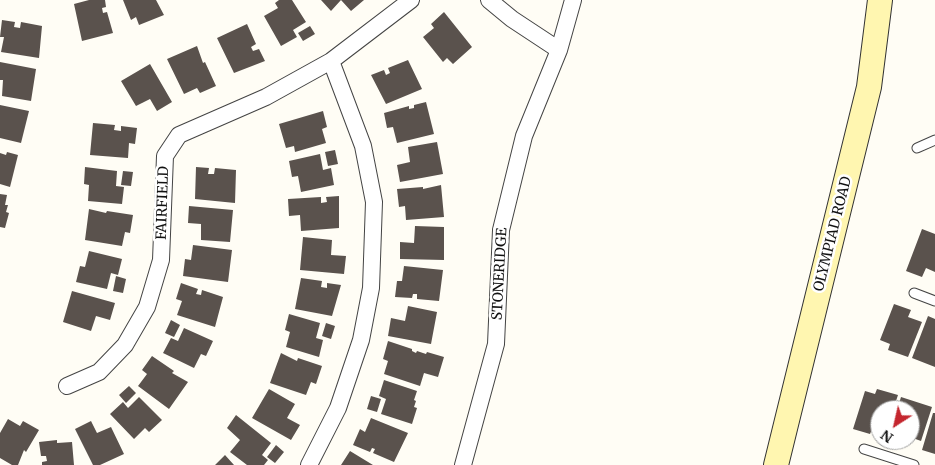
<!DOCTYPE html>
<style>
body{margin:0}
#map{position:relative;width:935px;height:465px;overflow:hidden;background:#fffdf5;font-family:Merriweather,serif}
canvas{display:block}
.north{position:absolute;left:870px;top:400px;width:50px;height:50px;box-sizing:border-box;background:#fff;border:1px solid #a0a0a0;border-radius:50%;rotate:215deg;font-size:14px;font-weight:700;line-height:20px;text-align:center;color:#111}
.north::after{content:'';display:block;margin:auto;width:18px;height:22px;background:#c4262e;clip-path:polygon(50% 0,100% 100%,50% 72%,0 100%)}
</style>
<div id="map">
<canvas width="935" height="465"></canvas>
<div class="north">N</div>
</div>
<script>
const c = document.querySelector('canvas').getContext('2d');
c.lineJoin = 'round';
function paint(path, color) {
  c.fillStyle = color;
  c.fill(path, 'evenodd');
}
function poly(rows) {
  const path = new Path2D();
  for (const r of rows) {
    path.moveTo(r[0], r[1]);
    for (let i = 2; i < r.length; i += 2) path.lineTo(r[i], r[i + 1]);
  }
  return path;
}
function strokePath(path, color, width, dash) {
  c.strokeStyle = color;
  c.lineWidth = width;
  c.lineCap = dash ? 'butt' : 'round';
  c.setLineDash(dash || []);
  c.stroke(path);
}
function drawText(font, color, halo, rows, align = 'center') {
  c.font = font + ' Merriweather,serif';
  c.lineWidth = 5;
  c.setLineDash([]);
  c.textBaseline = 'middle';
  c.strokeStyle = halo;
  c.fillStyle = color;
  for (const [text, x, y, turn = 0] of rows) {
    c.save();
    c.translate(x, y);
    c.rotate((+turn || 0) * Math.PI / 180);
    c.textAlign = isNaN(turn) ? turn : align;
    if (halo) c.strokeText(text, 0, 0);
    c.fillText(text, 0, 0);
    c.restore();
  }
}
const building = poly([
 [89,0,105,0,106,7,102,8,103,13,107,12,113,33,82,41,74,4],
 [123,0,156,0,164,15,139,25,136,17,131,20],
 [279,0,292,0,306,22,293,30,297,37,281,46,264,16,278,8,275,3],
 [321,0,364,0,351,11,341,0,331,11],
 [444,12,472,47,453,64,447,58,443,62,423,37,434,28,431,24],
 [2,20,15,22,14,27,20,28,21,22,42,26,39,58,1,52,4,37,0,37],
 [247,24,256,44,251,47,253,51,259,49,265,61,234,73,217,38],
 [310,26,315,34,303,41,298,33],
 [197,46,203,63,205,62,216,86,200,93,197,88,184,94,167,59],
 [408,60,422,89,386,104,371,75,384,70,386,75,390,73,388,68],
 [0,62,36,69,31,101,2,96,3,80,0,80],
 [150,64,172,102,157,111,150,99,136,106,121,81],
 [426,102,434,134,397,143,393,127,387,128,384,113,409,106,409,109,414,108,414,105],
 [0,105,29,111,21,143,0,138],
 [323,111,327,127,322,129,326,143,295,152,294,146,286,148,279,124],
 [93,123,115,125,114,130,121,131,121,126,137,128,135,144,129,143,128,158,90,155],
 [437,142,443,174,400,182,397,165,410,162,408,147],
 [335,150,338,164,328,166,325,152],
 [7,152,18,155,10,187,0,184,0,153,6,155],
 [320,154,323,170,331,168,334,185,301,192,298,176,292,177,289,161],
 [85,167,117,171,116,186,124,187,122,204,88,201,89,185,84,184],
 [196,167,209,168,208,174,214,174,215,168,236,170,235,203,195,199],
 [123,171,133,172,131,186,121,185],
 [441,185,444,217,406,220,405,206,399,207,397,189,423,187,423,189],
 [0,194,7,195,5,205,8,205,6,212,9,213,5,228,0,227],
 [339,196,339,228,301,231,300,215,289,216,288,199,321,197,321,203,327,202,326,197],
 [189,206,233,210,230,242,201,240,201,224,188,223],
 [89,209,106,213,107,211,133,215,130,233,125,232,122,246,85,240],
 [415,226,444,227,444,260,400,259,400,242,414,243],
 [922,229,935,234,935,272,926,268,922,277,906,271],
 [303,237,332,240,331,255,346,256,344,274,300,270],
 [193,245,232,250,228,282,183,276,185,259,191,260],
 [89,251,122,259,118,275,111,273,107,289,76,282,80,266,85,267],
 [404,266,443,270,439,301,417,299,417,294,413,294,412,298,395,297,397,281,402,281],
 [116,276,126,279,123,293,113,291],
 [301,278,322,281,321,287,327,288,327,283,341,285,332,316,295,309],
 [181,283,198,289,196,294,201,295,202,290,223,297,215,327,177,315,182,301,176,299],
 [72,291,115,303,110,320,96,316,91,331,63,322],
 [894,304,911,310,908,317,922,322,908,357,888,350,890,344,880,340],
 [408,306,437,312,431,344,388,336,391,318,405,321],
 [289,314,320,323,316,338,323,340,319,357,286,347,290,332,285,330],
 [928,316,935,319,935,367,912,358],
 [171,320,180,325,174,337,165,333],
 [326,323,335,326,331,339,322,336],
 [184,328,213,341,206,356,201,354,194,368,163,353,171,338,178,341],
 [388,341,412,349,412,351,416,353,417,351,426,354,427,352,444,357,438,377,424,373,420,386,384,374,388,361,383,359],
 [281,353,297,361,298,358,322,366,316,384,311,382,306,395,270,383],
 [152,356,174,371,172,373,188,382,169,409,138,386,147,374,142,370],
 [384,380,417,391,414,400,416,401,414,407,417,408,412,424,381,414,386,399,379,396],
 [129,386,136,393,126,403,119,395],
 [269,389,295,404,287,418,300,425,291,440,252,418],
 [877,389,898,395,893,410,880,410,880,430,873,427,870,434,853,429,865,391,875,394],
 [371,396,381,399,377,412,367,409],
 [139,397,162,420,149,432,145,428,134,439,110,414,123,402,128,408],
 [901,397,932,407,921,441,910,437,910,410,897,410],
 [933,413,935,413,935,454,922,450],
 [236,415,271,443,262,455,268,460,264,465,247,465,230,452,240,440,227,428],
 [371,418,408,433,394,462,373,453,375,449,372,448,370,452,353,445,360,429,365,432],
 [8,419,20,426,23,421,39,430,26,452,24,450,18,465,12,465,0,458,0,433],
 [91,421,97,433,111,427,124,454,100,465,93,465,75,429],
 [57,440,57,443,72,442,74,465,42,465,42,462,47,461,46,456,41,456,39,442],
 [276,445,284,452,275,463,267,457],
 [350,451,373,465,341,465],
 [225,455,234,465,215,465]
]);
const lane = poly([
 [917,148,935,140],
 [914,293,935,301],
 [864,449,914,465]
]);
const street = poly([
 [489,0,512,19,559,50],
 [67,386,99,372,125,345,147,307,161,260,165,156,179,135,266,97,331,61,411,0],
 [309,465,338,408,361,340,371,288,374,202,363,146,331,61],
 [463,465,496,344,501,230,524,136,559,50,573,0]
]);
const secondary = poly([
 [776,465,869,87,880,0]
]);
const streetNames = [
 ["FAIRFIELD",163,203,-88],
 ["OLYMPIAD ROAD",833,234,-76],
 ["STONERIDGE",500,274,-87]
];
paint(building, '#5a524d');
strokePath(lane, '#444', 11);
strokePath(street, '#444', 18);
strokePath(secondary, '#333', 26);
strokePath(lane, '#fff', 9);
strokePath(street, '#fff', 16);
strokePath(secondary, '#fff6b0', 24);
drawText('14px', '#111', '#fff', streetNames);
</script>
